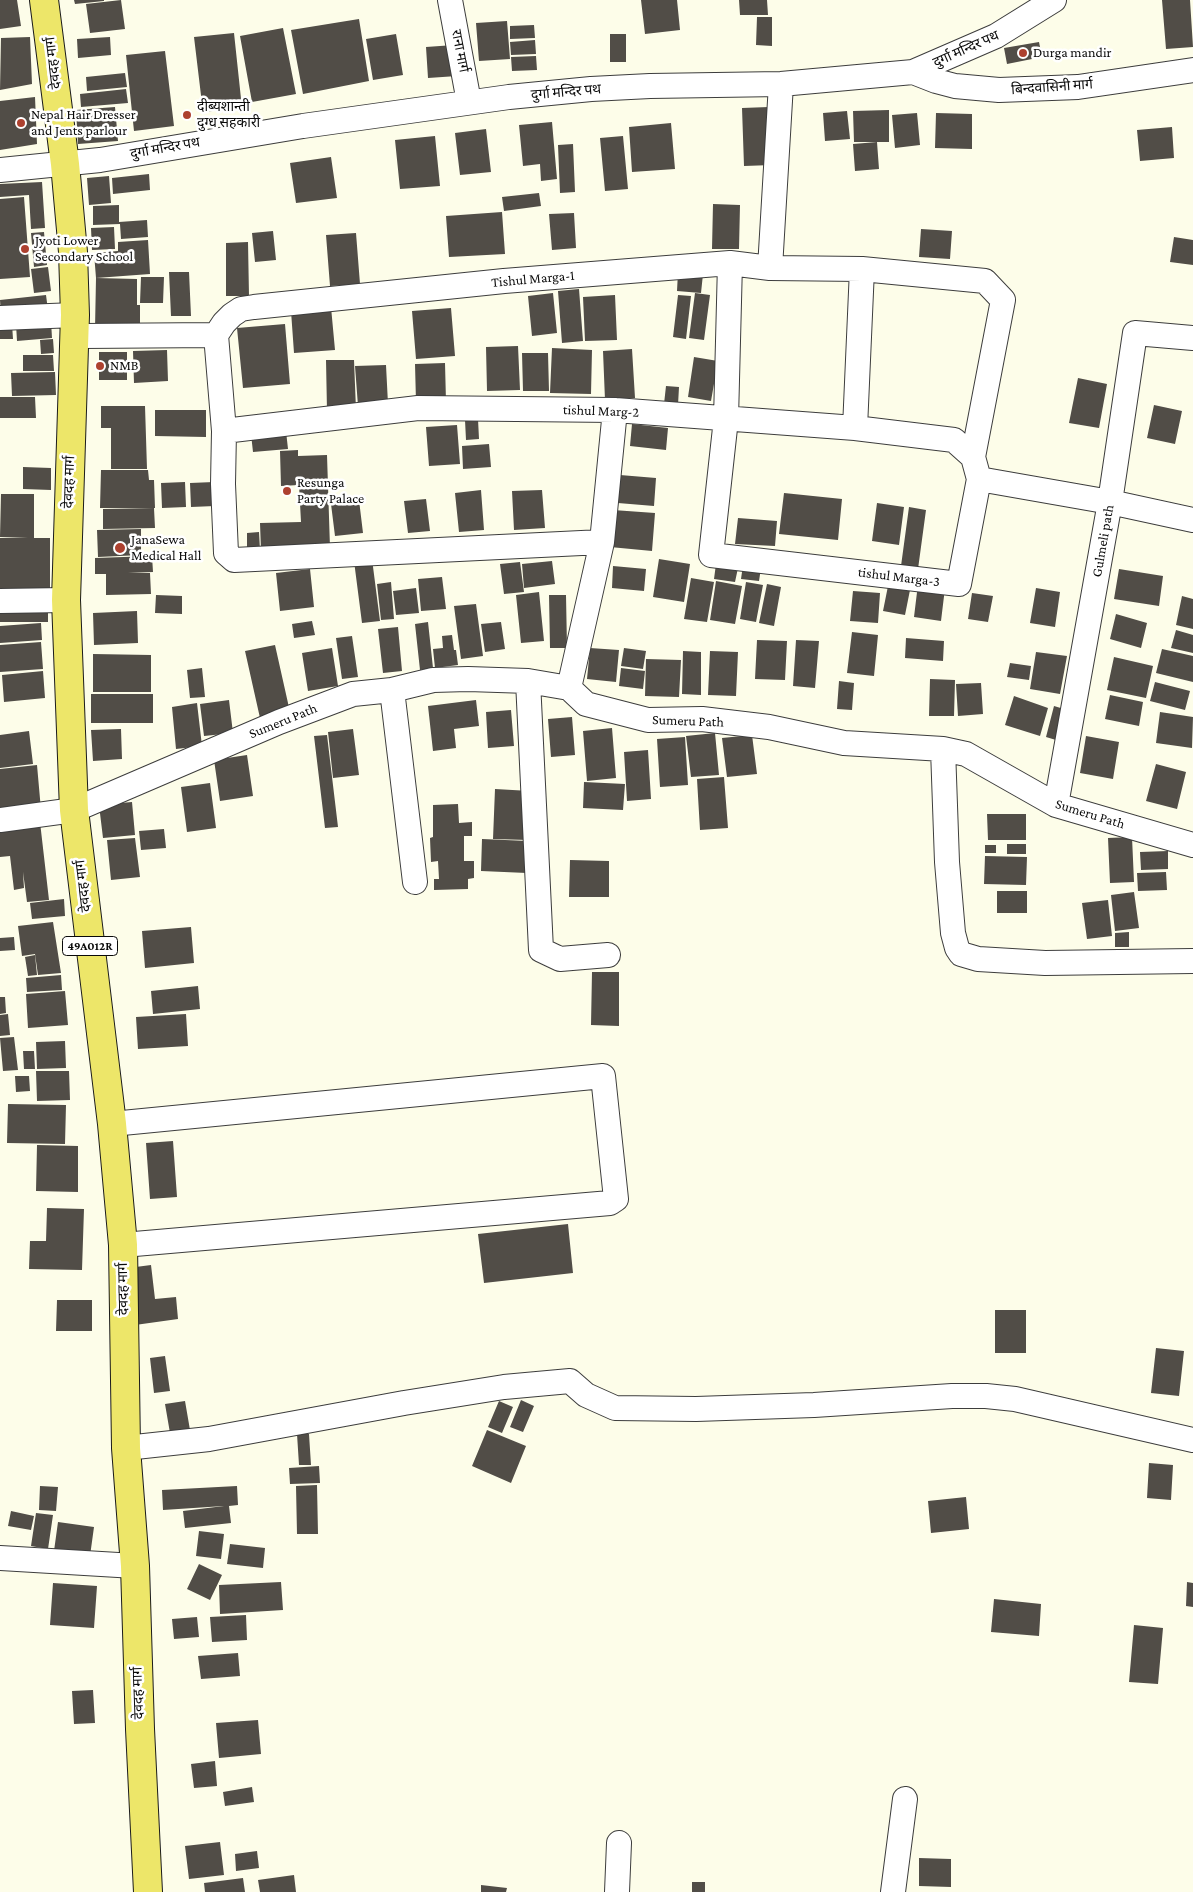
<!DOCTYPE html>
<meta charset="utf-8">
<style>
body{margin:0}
canvas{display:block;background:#fdfde9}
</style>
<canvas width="1193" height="1892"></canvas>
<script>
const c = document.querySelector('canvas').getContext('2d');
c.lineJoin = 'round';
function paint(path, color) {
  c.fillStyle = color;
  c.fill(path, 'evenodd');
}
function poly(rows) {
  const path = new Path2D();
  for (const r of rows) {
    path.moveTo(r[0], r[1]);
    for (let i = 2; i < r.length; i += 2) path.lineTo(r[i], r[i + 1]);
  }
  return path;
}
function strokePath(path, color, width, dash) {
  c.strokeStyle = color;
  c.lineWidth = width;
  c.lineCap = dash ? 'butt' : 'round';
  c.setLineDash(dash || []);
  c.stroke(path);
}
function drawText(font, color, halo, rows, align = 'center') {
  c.font = font + ' "Crimson Pro","Noto Sans Devanagari",serif';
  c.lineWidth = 5;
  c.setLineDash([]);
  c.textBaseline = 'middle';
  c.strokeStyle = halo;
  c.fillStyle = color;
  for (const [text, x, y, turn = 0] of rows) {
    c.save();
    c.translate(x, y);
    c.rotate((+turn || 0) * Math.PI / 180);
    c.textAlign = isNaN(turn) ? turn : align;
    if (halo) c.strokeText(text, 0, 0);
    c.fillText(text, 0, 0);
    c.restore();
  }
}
const building = poly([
 [0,0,17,0,21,26,0,29],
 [74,0,104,0,104,1,75,4],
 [121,0,125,29,90,33,86,4],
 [641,0,677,0,680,30,645,34],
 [739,0,767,0,768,15,740,15],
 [1162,0,1190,0,1193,47,1166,49],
 [757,17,772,17,772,46,756,45],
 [359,19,369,81,303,94,291,30],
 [507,21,510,59,479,61,476,23],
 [534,25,535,38,510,39,510,26],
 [283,28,296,94,252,102,240,36],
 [234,33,242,108,203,112,194,37],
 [396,34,403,75,373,80,366,39],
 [610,34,626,34,626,62,610,62],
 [30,37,32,84,0,90,1,38],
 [110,37,111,55,78,58,77,39],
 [535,40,536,54,511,55,510,42],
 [1039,42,1042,57,1007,64,1004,48],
 [454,45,457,76,428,78,426,47],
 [165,51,174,126,134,131,126,55],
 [536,56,537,70,512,71,511,57],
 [125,73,127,87,87,91,86,77],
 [126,89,128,103,81,107,80,94],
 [35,97,37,144,0,150,0,101],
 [115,107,118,141,78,144,76,110],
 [769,107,772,165,744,166,742,108],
 [889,110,889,142,854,142,853,111],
 [847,111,850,139,825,141,823,113],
 [917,113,920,145,895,148,892,115],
 [936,113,972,114,972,149,935,148],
 [552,122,557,179,541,181,540,164,523,166,519,125],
 [671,123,675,169,632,172,629,127],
 [1172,127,1174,158,1140,161,1137,130],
 [486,129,491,172,460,175,455,133],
 [435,136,440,186,400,189,395,140],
 [623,136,628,189,605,191,600,138],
 [877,142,879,169,855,171,853,144],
 [573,144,575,192,560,193,558,145],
 [331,157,337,198,296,203,290,163],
 [149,174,150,190,113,194,112,178],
 [109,176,111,203,89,205,87,178],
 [42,182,45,228,31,229,29,195,0,197,0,184],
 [539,193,541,206,504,211,502,197],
 [24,197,30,277,0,279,0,199],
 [713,204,740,205,739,249,712,249],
 [119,205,119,222,147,220,148,237,121,239,120,224,93,225,93,206],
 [502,212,505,254,449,257,446,216],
 [574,213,576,248,552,250,549,214],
 [114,227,115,249,92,250,91,228],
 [921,229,952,231,950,259,919,257],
 [273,231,276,260,255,262,252,233],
 [44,232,47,265,34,267,31,233],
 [356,233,360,284,330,286,326,235],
 [1174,237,1193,240,1193,265,1170,262],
 [148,240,150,274,96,278,94,253,118,251,118,242],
 [248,242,249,296,226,296,226,243],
 [48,267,51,291,34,293,31,269],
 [169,272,189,272,191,316,171,316],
 [678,272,703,274,701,293,677,291],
 [141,277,164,277,163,303,140,303],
 [96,278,137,279,137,305,140,305,140,329,95,329],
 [579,289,583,341,562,343,558,291],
 [553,293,557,333,532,336,528,296],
 [695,293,710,295,704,340,689,338],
 [46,295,48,310,1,315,0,300],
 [615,295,617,340,585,341,583,297],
 [678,295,691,296,686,339,673,337],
 [331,307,335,350,294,353,291,311],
 [451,308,455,356,416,359,412,311],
 [51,321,52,338,17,341,16,324],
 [0,324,12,324,13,339,0,339],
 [285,324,290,384,243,388,237,328],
 [53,339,54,353,41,354,40,340],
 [518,346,520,390,487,391,486,347],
 [552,348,592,350,591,394,550,393],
 [632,349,635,398,605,400,603,351],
 [167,350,168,381,134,383,133,351],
 [99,352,127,352,127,380,99,380],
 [522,353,548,353,549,391,523,391],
 [23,355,53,355,54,371,23,371],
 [694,357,718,361,711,401,688,397],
 [326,360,354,360,356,410,327,411],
 [445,363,446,402,416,402,415,364],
 [386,365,388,404,358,406,355,366],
 [55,372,56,395,12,396,11,373],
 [1078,378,1107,384,1099,428,1069,423],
 [666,386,679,387,678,405,664,404],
 [0,397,35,397,36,418,0,418],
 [1154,405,1182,411,1175,444,1147,438],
 [101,406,145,406,147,469,111,469,111,428,101,428],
 [155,410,206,410,206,437,155,436],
 [478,419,479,439,466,440,465,420],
 [632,424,668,428,666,450,630,446],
 [457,425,460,464,429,466,426,427],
 [286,431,288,449,253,452,251,434],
 [489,444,491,467,463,469,462,446],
 [298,450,298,456,327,455,330,548,261,551,260,523,301,522,299,485,281,486,280,451],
 [23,467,51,468,51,490,23,489],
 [101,470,148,470,149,480,154,480,155,508,100,508],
 [620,475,656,478,654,506,618,503],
 [185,482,186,507,162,508,161,483],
 [214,482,215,506,191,507,190,483],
 [481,490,484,530,459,532,455,493],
 [542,490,545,528,514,530,512,491],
 [784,493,842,499,838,540,779,534],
 [1,494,34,494,34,538,50,538,50,596,0,596,0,538,28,538,0,537],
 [426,499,430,531,408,533,404,501],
 [359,500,363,533,335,536,331,504],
 [877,503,904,507,899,545,872,541],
 [909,507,926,510,918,569,901,566],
 [154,508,155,528,103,529,103,509],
 [613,510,655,513,652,551,610,547],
 [738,518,777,521,775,546,735,544],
 [141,529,141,555,98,557,97,530],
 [259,532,260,550,247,551,247,533],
 [152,556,153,572,128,573,150,573,151,594,106,595,106,574,95,574,95,558],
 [372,559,380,621,362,623,354,561],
 [659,559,690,564,684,602,653,597],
 [552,561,555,584,524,588,522,564],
 [520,562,524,592,504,594,500,564],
 [716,564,738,568,735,582,714,579],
 [743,565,761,568,759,581,741,579],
 [613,566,646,569,644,591,612,588],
 [310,569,314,607,280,611,276,573],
 [1119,569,1163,576,1159,606,1114,599],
 [442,577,446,609,421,611,418,579],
 [691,578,714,582,707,622,684,619],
 [716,581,742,586,735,624,710,620],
 [391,582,394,619,381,620,377,584],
 [746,582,763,585,756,622,740,619],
 [767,584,781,587,774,626,759,623],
 [918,584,945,588,941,621,914,617],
 [888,586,910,590,905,615,883,611],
 [416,588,419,613,396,615,393,591],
 [1036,588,1060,592,1055,627,1030,623],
 [853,591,880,593,878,623,850,621],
 [539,592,544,641,521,643,516,595],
 [972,593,993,596,988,622,968,619],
 [156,595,182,596,182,614,155,613],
 [549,595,566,595,567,648,550,648],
 [1182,596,1193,599,1193,629,1176,625],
 [476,604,483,656,461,659,454,606],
 [0,605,48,605,48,622,0,622],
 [137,611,138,643,94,645,93,613],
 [1116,614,1147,623,1141,648,1110,639],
 [312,621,315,635,294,638,292,624],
 [428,622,433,668,420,670,415,624],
 [501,622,505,649,485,652,481,624],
 [41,623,42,640,0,643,0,626],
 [398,627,402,671,383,673,378,629],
 [1176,630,1193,635,1193,653,1171,648],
 [852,632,878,635,874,676,847,673],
 [452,635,454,650,456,650,458,665,435,668,433,649,443,648,442,636],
 [352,636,358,677,342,679,336,638],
 [906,638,944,641,943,661,905,658],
 [757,640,787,641,785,680,755,679],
 [796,640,819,641,815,688,793,686],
 [41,642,43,669,0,672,0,645],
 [275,645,290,712,260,718,245,651],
 [332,648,338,686,308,691,302,653],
 [590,648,619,650,616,682,587,679],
 [624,648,646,651,643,669,621,666],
 [1162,649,1193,656,1193,682,1156,673],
 [683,651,701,652,701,695,682,694],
 [710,651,738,652,736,696,708,695],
 [1036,652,1067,656,1060,694,1030,689],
 [93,654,151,655,151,692,93,692],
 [1114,657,1153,666,1146,698,1107,690],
 [646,659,681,660,679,697,645,696],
 [1010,663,1031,666,1029,680,1007,677],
 [202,668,205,697,190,698,187,670],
 [621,668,645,671,643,689,619,686],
 [43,671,45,698,4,702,2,675],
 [930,679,955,680,954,716,929,716],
 [839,681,854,683,852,710,837,709],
 [1155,682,1190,691,1185,710,1150,701],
 [981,683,983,714,958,716,956,684],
 [91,694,153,694,153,723,91,723],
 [1110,695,1143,702,1139,726,1105,719],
 [1014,696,1048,708,1040,736,1005,725],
 [229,700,233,733,204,736,200,704],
 [476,700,479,726,454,729,456,748,433,751,428,706],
 [197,703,202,746,176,749,172,707],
 [1054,706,1064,709,1056,740,1046,737],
 [511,710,514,746,488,748,486,712],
 [1160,712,1193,717,1192,748,1156,743],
 [572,717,575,755,551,757,548,719],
 [612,728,616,778,587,781,583,731],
 [121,729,122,759,93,761,91,730],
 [353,729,359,775,333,778,328,732],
 [29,731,33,764,0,768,0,735],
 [715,733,719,775,691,777,686,736],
 [327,735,338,827,325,828,314,736],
 [752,735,757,774,727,777,722,738],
 [1086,736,1119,742,1113,779,1080,773],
 [685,737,688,785,660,787,657,739],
 [648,750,651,799,627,801,624,752],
 [247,755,253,796,220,801,214,760],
 [1156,764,1186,772,1177,809,1146,801],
 [37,765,41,810,0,814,0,769],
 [724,777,728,828,700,830,697,779],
 [584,782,625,784,623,810,583,808],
 [210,783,216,828,187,832,181,787],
 [495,789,530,791,528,840,493,839],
 [132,802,135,835,103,838,99,805],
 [458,804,459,823,472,822,472,836,464,836,464,861,474,861,474,878,468,879,468,889,434,890,434,879,439,879,438,861,431,862,430,838,433,837,433,805],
 [987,814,1026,814,1026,840,988,840],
 [40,822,49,900,27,902,23,872,24,888,14,890,10,856,0,857,0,826],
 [164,829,166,848,141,850,139,831],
 [1132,837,1134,882,1110,883,1108,838],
 [135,838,140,877,111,880,107,840],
 [482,839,528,841,527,873,481,871],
 [1007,844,1026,844,1026,854,1007,854],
 [985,845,996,845,996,853,985,853],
 [1168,851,1168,869,1141,870,1140,852],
 [985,856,1027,857,1026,885,984,884],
 [570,860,609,861,609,897,569,897],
 [1166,872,1167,890,1138,891,1137,873],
 [997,891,1027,891,1027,913,997,913],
 [1134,892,1139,928,1115,931,1111,895],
 [64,899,65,916,32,919,30,903],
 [1108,900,1112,936,1087,939,1082,903],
 [53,922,61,973,38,975,35,954,22,956,18,926],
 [191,927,194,963,145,968,142,931],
 [1129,932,1129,947,1115,947,1115,933],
 [14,937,15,950,0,951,0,938],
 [35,955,37,975,28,976,25,957],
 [592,972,619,972,619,1026,591,1025],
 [61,975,62,990,27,992,26,978],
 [198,986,200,1009,153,1014,151,991],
 [65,991,68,1025,28,1028,26,994],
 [0,997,5,997,6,1013,0,1014],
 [8,1014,10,1035,0,1036,0,1015],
 [186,1014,188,1046,138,1049,136,1017],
 [14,1037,18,1070,3,1071,0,1038],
 [65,1041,66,1068,37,1069,36,1042],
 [23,1051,34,1051,35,1069,24,1069],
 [36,1071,69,1071,70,1100,37,1101],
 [15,1076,29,1076,30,1091,16,1092],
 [8,1104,66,1105,65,1144,7,1143],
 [173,1141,177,1197,150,1199,146,1143],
 [37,1145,78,1146,78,1192,36,1191],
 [47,1208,84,1209,82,1270,29,1269,30,1241,46,1241],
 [568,1224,573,1273,484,1283,478,1234],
 [151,1265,155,1299,176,1297,178,1319,135,1325,128,1268],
 [57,1300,92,1300,92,1331,56,1331],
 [995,1310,1026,1310,1026,1353,995,1353],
 [1156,1348,1184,1351,1179,1396,1151,1393],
 [165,1356,170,1391,154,1393,150,1358],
 [521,1400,534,1406,523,1432,510,1427],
 [185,1401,190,1430,170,1433,165,1404],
 [499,1401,513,1407,502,1433,488,1427],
 [487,1430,526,1446,511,1483,472,1466],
 [297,1434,309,1434,311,1465,299,1465],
 [1149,1463,1173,1465,1171,1500,1147,1498],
 [319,1466,320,1483,290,1484,289,1468],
 [317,1485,318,1534,297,1534,296,1486],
 [40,1486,58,1487,56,1511,39,1510],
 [237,1486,238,1505,229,1506,231,1523,185,1528,183,1511,224,1506,163,1510,162,1490],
 [966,1497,969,1529,931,1533,928,1501],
 [11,1511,34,1516,31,1530,8,1526],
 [36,1513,53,1515,48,1549,31,1546],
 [58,1522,94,1527,90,1556,54,1551],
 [199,1531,224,1534,221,1559,196,1556],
 [230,1544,265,1548,263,1568,227,1564],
 [199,1564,222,1575,210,1600,187,1589],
 [281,1582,283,1610,220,1614,219,1585],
 [1187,1582,1193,1583,1193,1607,1186,1606],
 [53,1583,97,1586,94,1628,50,1625],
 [994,1599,1041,1604,1039,1636,991,1632],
 [246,1615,247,1640,212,1642,210,1617],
 [197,1617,199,1637,174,1639,172,1619],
 [1134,1625,1163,1628,1158,1684,1129,1682],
 [238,1653,240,1676,201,1679,198,1656],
 [93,1690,95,1723,74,1724,72,1691],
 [258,1720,261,1754,219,1758,216,1723],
 [215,1761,217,1786,194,1788,191,1764],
 [252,1787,254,1802,225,1806,223,1792],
 [220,1842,224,1875,189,1879,185,1846],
 [257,1851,259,1868,236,1871,235,1854],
 [919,1858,951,1859,951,1887,919,1886],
 [294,1875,296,1892,260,1892,258,1880],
 [243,1878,245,1892,205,1892,204,1883],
 [692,1882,705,1882,705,1892,692,1892],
 [481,1885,507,1888,506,1892,481,1892]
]);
const minor = poly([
 [450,0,469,102],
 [913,72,936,81,955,86,999,90,1078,87,1193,70],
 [0,170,100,160,303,126,509,97,591,89,650,86,781,84,913,72,996,36,1054,0],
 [770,268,781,84],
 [0,318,75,315],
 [74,333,83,336,216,335,224,431,223,484,226,553,234,560,602,542],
 [216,335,224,323,232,315,241,309,254,307,504,281,730,263,770,268,862,269,985,281,1003,300,973,457,979,479,959,584,711,555,726,419,730,263],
 [855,428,862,269],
 [224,431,418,408,615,410,855,428,954,440,973,457],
 [979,479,1110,502,1193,520],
 [0,601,66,600],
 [528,681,541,950,560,959,608,955],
 [569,688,602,542,615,410],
 [392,690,415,882],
 [943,749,947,862,953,933,957,948,961,954,978,959,1045,963,1193,961],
 [1056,805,1110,502,1135,333,1193,338],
 [0,820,74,810,279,722,353,694,392,690,433,680,468,679,528,681,569,688,586,704,648,720,702,719,769,727,844,743,943,749,966,754,1056,805,1193,845],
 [112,1124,603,1076,616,1199,610,1203,123,1245],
 [126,1448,209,1439,404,1403,504,1387,570,1381,586,1395,615,1408,696,1409,814,1405,952,1396,986,1396,1015,1399,1193,1440],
 [0,1558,135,1566],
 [617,1892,619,1843],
 [893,1892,905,1799]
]);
const primary = poly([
 [44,0,65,164,73,252,75,315,66,600,74,810,112,1124,123,1245,126,1448,135,1566,140,1729,148,1892]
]);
const markers = [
 [1023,53,5,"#ad412f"],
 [187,115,5,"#ad412f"],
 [21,123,5,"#ad412f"],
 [25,249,5,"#ad412f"],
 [100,366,5,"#ad412f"],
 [287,491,5,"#ad412f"],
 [120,548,6,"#ad412f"]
];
const shields = [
 [90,946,55]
];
const shieldNames = [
 ["49A012R",90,946]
];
const streetNames = [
 ["दुर्गा मन्दिर पथ",966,49,-24],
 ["राना मार्ग",460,51,79],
 ["देवदह मार्ग",53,63,-97],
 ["बिन्दवासिनी मार्ग",1052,87,-4],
 ["दुर्गा मन्दिर पथ",566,92,-5],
 ["दुर्गा मन्दिर पथ",165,148,-10],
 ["Tishul Marga-1",533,279,-5],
 ["tishul Marg-2",601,411,2],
 ["देवदह मार्ग",69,482,-88],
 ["Gulmeli path",1103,541,-80],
 ["tishul Marga-3",899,577,7],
 ["Sumeru Path",283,721,-22],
 ["Sumeru Path",688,721,2],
 ["Sumeru Path",1090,814,17],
 ["देवदह मार्ग",83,886,-97],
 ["देवदह मार्ग",123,1289,-91],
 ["देवदह मार्ग",138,1693,-92]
];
const poiNames = [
 ["Durga mandir",1033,53],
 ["दीब्यशान्ती",197,107],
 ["दुग्ध सहकारी",197,123],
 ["Nepal Hair Dresser",31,115],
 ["and Jents parlour",31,131],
 ["Jyoti Lower",35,241],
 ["Secondary School",35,257],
 ["NMB",110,366],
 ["Resunga",297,483],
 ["Party Palace",297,499],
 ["JanaSewa",131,540],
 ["Medical Hall",131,556]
];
paint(building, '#514d47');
strokePath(minor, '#3d3d3d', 26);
strokePath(primary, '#1b1b1b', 30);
strokePath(minor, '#fff', 24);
strokePath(primary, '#ede669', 28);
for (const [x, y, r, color] of markers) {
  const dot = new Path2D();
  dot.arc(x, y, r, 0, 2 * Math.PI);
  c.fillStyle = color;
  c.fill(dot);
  strokePath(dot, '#fff', 2);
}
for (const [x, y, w] of shields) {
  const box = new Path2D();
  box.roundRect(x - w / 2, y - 9.5, w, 19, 4);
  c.fillStyle = '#fff';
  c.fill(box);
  strokePath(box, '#0a0a0a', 1);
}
drawText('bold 12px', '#0a0a0a', null, shieldNames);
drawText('14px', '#0a0a0a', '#fff', streetNames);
drawText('14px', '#0a0a0a', '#fff', poiNames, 'left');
</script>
